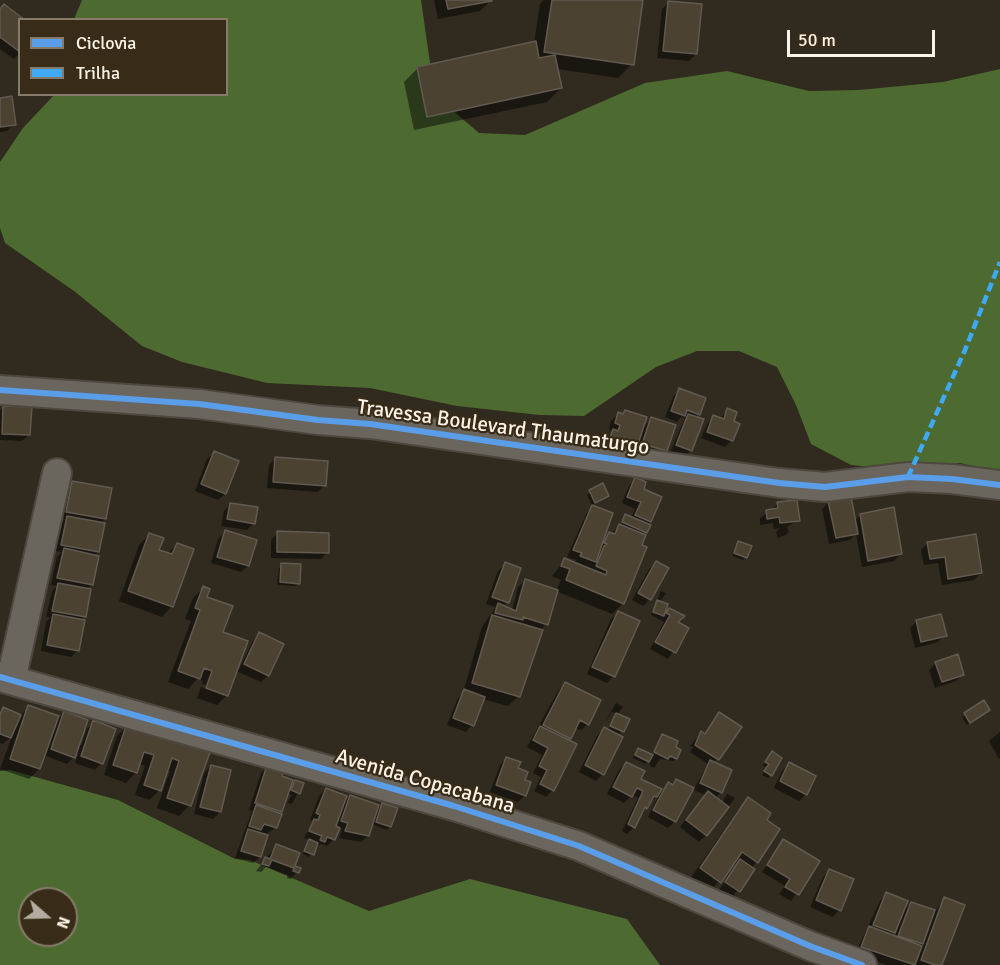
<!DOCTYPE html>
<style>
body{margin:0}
#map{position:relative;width:1000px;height:965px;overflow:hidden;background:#312a1f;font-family:Signika,sans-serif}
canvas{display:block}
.legend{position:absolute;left:18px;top:18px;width:210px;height:78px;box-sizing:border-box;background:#382c18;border:2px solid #867b6a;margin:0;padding:8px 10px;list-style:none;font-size:18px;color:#faf2e6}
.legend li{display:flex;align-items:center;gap:12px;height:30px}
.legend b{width:30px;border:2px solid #867b6a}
.north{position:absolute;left:18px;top:887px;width:60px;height:60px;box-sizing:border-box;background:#382c18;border:2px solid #867b6a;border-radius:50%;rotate:110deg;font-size:16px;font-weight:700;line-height:24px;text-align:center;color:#faf2e6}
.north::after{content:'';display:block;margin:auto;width:21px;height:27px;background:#b4aca0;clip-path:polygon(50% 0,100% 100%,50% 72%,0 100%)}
.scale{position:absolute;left:787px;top:30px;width:148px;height:27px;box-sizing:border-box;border:3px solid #faf2e6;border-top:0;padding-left:8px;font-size:18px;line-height:21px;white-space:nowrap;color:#faf2e6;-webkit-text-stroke:4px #382c18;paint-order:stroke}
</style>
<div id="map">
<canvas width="1000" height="965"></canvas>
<ul class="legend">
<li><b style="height:8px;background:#5a9eea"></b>Ciclovia</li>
<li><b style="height:8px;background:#3fa9f5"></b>Trilha</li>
</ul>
<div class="north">N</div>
<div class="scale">50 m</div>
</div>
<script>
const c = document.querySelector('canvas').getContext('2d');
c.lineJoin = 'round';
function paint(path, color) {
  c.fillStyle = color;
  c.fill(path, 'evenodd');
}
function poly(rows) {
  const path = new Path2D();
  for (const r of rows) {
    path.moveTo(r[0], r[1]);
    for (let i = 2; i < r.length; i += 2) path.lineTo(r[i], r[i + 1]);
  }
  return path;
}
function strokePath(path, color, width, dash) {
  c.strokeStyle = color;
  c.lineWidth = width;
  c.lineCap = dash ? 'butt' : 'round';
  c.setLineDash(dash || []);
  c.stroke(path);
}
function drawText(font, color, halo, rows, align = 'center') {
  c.font = font + ' Signika,sans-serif';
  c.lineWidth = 4.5;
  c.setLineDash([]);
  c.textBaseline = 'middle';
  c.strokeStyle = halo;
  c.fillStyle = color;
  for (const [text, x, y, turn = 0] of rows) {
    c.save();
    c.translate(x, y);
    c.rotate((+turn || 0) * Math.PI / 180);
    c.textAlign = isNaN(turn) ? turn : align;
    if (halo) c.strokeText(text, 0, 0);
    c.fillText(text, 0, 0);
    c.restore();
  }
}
const forest = poly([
 [82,0,421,0,430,63,444,103,479,133,525,135,645,83,727,71,809,91,859,90,943,82,1000,69,1000,472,960,463,892,469,851,465,811,444,796,405,777,367,739,351,697,351,656,367,584,416,540,415,457,406,370,388,267,383,182,362,142,346,74,291,5,243,0,228,0,162,23,128,54,95,226,94,226,20,74,19],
 [10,770,118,800,235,859,250,860,369,911,470,879,627,919,660,965,0,965,0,771],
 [30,899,66,899,66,935,30,935]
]);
const shadow = poly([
 [434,0,490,0,490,1,480,11,438,19],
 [544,0,642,0,632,64,618,78,557,69,561,88,547,102,414,130,404,82,418,68,534,43,540,4],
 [669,2,696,54,689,61,657,58,662,9],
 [0,10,20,20,20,53,14,59,0,49],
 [0,99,14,125,7,131,0,132],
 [679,390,698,414,695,418,691,450,684,457,670,452,685,418,681,417,677,422,665,417,673,397],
 [4,407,29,435,22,441,0,440,0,411],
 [728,410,732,422,732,440,725,447,701,438,707,424,714,417,720,419],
 [618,414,642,429,651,419,666,451,659,457,637,450,640,441,630,450,604,444,613,431,609,430,611,421],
 [214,453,225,494,218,500,195,491,207,459],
 [275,459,325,485,318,492,267,488,269,465],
 [636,479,642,490,650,521,643,535,623,603,612,614,556,591,546,624,541,630,519,696,508,706,483,699,472,725,466,732,447,725,458,698,463,693,482,627,496,607,486,604,498,571,505,564,507,602,503,607,512,611,518,587,525,581,556,591,561,580,552,576,565,560,574,564,576,560,567,557,586,514,592,507,602,541,620,526,626,516,631,518,635,509,622,503,629,486],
 [72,482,105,519,100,524,98,552,94,556,92,584,86,590,78,650,71,657,41,651,46,622,50,618,46,617,52,591,57,586,51,585,57,557,62,552,55,551,60,524,65,519,60,518,65,489],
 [602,485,607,496,592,505,587,495],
 [829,502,854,521,861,515,901,554,894,561,862,567,856,534,850,540,829,544,822,509],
 [231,504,254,523,247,530,221,526,224,511],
 [778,504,798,520,787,527,789,532,786,535,778,538,776,532,780,528,774,529,773,523,760,525,760,518],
 [225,532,248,566,241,572,211,563,218,539],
 [278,533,327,553,321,559,271,558,271,540],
 [149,535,157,551,167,554,177,545,172,606,162,617,119,601,139,545],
 [739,543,746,557,743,560,732,556],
 [928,543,981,573,974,580,942,585,938,563,924,565,921,550],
 [656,563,650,599,643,606,632,600,649,569],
 [282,565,299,583,296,586,277,585,279,568],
 [203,588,237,668,239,669,253,641,259,634,268,675,261,682,236,671,227,695,217,705,197,698,201,687,224,696,224,692,202,684,203,681,197,679,188,689,168,682,191,621,185,619,193,598],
 [661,591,666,593,660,602,666,605,661,618,670,609,676,622,687,628,668,659,650,649,664,622,651,615],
 [618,613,613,676,607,683,587,674,611,619],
 [917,621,945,635,938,642,915,648,910,628],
 [936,663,963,674,956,681,935,688,929,670],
 [565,684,588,724,581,730,575,728,567,741,553,790,546,797,534,791,541,777,533,773,542,755,527,747,558,691],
 [984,702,986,713,967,725,962,717],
 [616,703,623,707,617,715,628,720,618,736,603,774,596,781,579,772,597,736,604,729,607,731,617,714,612,712,605,722],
 [29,707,55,722,64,713,81,746,87,729,94,722,101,763,95,770,75,763,79,752,67,764,44,755,39,769,29,779,0,769,12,736,3,744,0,743,0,712,3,709,20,716],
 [719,714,717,759,713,763,721,792,715,798,721,805,727,794,735,798,706,835,699,842,680,827,705,795,692,789,675,821,668,828,648,817,660,792,640,814,634,827,627,834,622,831,638,798,632,795,624,803,607,794,619,770,626,763,639,779,662,791,677,781,694,789,708,764,690,752,693,747,690,746,701,733,704,735],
 [128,725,208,753,190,805,179,816,157,808,170,771,166,770,160,790,149,800,135,795,145,766,139,764,136,772,126,783,104,775,117,736],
 [1000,732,1000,758,999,759,989,741],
 [662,736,674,748,676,758,673,761,660,759,654,768,649,765],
 [638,750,648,761,645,764,633,758],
 [769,756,771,775,768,778,762,775,767,768,763,765],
 [506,758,523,781,525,795,518,802,490,792,500,765],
 [789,764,806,794,799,801,774,788,782,771],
 [211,766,229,771,220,812,213,819,194,814,204,773],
 [268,767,289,788,295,781,298,793,292,804,287,803,292,795,287,793,276,827,267,834,260,857,253,863,235,858,252,811,249,810,261,773],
 [326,789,342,804,350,796,375,812,382,805,396,809,390,827,387,830,371,824,368,836,361,842,339,838,342,829,338,828,334,839,327,846,321,844,315,847,309,857,303,854,310,840,304,838,314,821,310,820,319,796],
 [748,799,764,820,756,862,732,898,719,890,736,865,733,863,710,892,690,879,738,810],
 [783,841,818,862,791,901,779,894,785,886,762,872],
 [276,846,293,867,299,869,291,879,287,878,288,875,266,867,261,872,256,871],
 [830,870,839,910,833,917,810,907,823,877],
 [886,894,901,913,911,903,935,912,944,899,941,965,886,965,855,954,880,901],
 [898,928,895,937,890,936]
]);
const building = poly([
 [446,0,492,0,492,1,448,9,446,0],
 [552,0,643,0,634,65,544,52,552,0],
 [668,1,702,4,697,54,663,51,668,1],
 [4,4,25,20,20,20,20,52,0,37,0,9,4,4],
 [536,41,539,58,555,55,562,88,427,117,417,67,536,41],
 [12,96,16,125,0,127,0,98,12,96],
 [679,388,706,398,700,415,687,410,685,416,671,411,679,388],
 [3,406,32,407,30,435,2,434,3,406],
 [727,408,737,412,734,421,740,424,733,441,707,432,713,415,724,419,727,408],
 [625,410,647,417,638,444,610,438,613,429,618,431,620,425,615,423,618,412,623,414,625,410],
 [688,414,704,419,692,451,676,445,688,414],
 [651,417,676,425,667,451,642,444,651,417],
 [214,451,239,461,226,494,201,484,214,451],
 [275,457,328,461,326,486,273,482,275,457],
 [635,477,646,482,644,489,662,497,651,522,635,515,641,502,627,497,635,477],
 [72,481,112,488,106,519,66,512,72,481],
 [603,483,609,496,595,503,589,490,603,483],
 [851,496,858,534,836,538,828,501,851,496],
 [797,500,800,521,780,523,779,517,767,519,766,510,778,508,777,502,797,500],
 [230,503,258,507,255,524,227,519,230,503],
 [592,505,613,513,596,562,580,556,582,553,573,550,592,505],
 [894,507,902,554,868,561,860,514,894,507],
 [625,514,651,525,647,533,622,522,625,514],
 [67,516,105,523,99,552,61,545,67,516],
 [619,524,646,535,642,545,647,547,624,604,566,580,570,569,561,566,564,558,606,575,607,571,596,566,604,546,607,544,604,543,609,532,615,534,619,524],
 [225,530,257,540,249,566,217,557,225,530],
 [277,531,329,533,329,553,277,552,277,531],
 [149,533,164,538,159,550,172,554,177,543,194,549,173,607,128,591,149,533],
 [976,534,982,573,948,579,945,557,930,559,927,542,976,534],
 [738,541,752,546,747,558,734,553,738,541],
 [64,548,99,556,93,585,57,578,64,548],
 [656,561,669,568,651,600,638,593,656,561],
 [505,562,521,568,509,603,492,597,505,562],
 [281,563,301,564,300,584,280,582,281,563],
 [525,579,558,590,548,625,523,617,523,620,495,613,498,603,516,611,525,579],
 [58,583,91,589,86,617,52,611,58,583],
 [203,586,210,589,207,597,233,606,223,632,248,641,228,696,206,688,212,671,204,668,200,679,178,671,200,610,195,608,203,586],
 [657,600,668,604,664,616,653,612,657,600],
 [669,608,685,616,678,622,689,628,676,653,655,642,670,615,666,613,669,608],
 [618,611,640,621,615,677,592,667,618,611],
 [53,614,85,620,79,651,47,645,53,614],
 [941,614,947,636,921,642,916,620,941,614],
 [492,615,543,630,520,697,472,683,492,615],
 [259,632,284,644,269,676,244,664,259,632],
 [958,654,964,675,942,682,935,662,958,654],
 [565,682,601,700,589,725,580,720,571,739,543,725,565,682],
 [464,689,485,697,474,726,453,718,464,689],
 [984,700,990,710,970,723,964,713,984,700],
 [28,705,59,716,40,769,10,759,28,705],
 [3,707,21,715,11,738,0,734,0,715,3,707],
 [64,711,88,720,75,758,51,749,64,711],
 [719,712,742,727,719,760,695,745,701,731,705,734,719,712],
 [616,713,630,719,624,732,610,726,616,713],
 [93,720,116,729,103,764,81,756,93,720],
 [127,723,210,752,191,806,167,798,179,761,172,758,161,791,144,785,154,755,144,752,137,773,113,765,127,723],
 [540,726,577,744,554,791,540,784,547,770,539,766,548,748,533,740,540,726],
 [604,727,623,737,604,775,585,765,604,727],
 [662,734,678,741,676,747,681,750,677,759,670,756,668,759,654,752,662,734],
 [638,748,653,755,649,762,635,755,638,748],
 [772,751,782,758,772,776,764,771,769,764,765,762,772,751],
 [506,757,521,762,518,768,528,772,525,780,531,782,526,796,496,785,506,757],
 [710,760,732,770,722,793,700,783,710,760],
 [626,762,645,771,641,779,662,789,657,797,654,796,647,809,645,807,635,828,628,824,643,791,637,788,632,797,613,787,626,762],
 [789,762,816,776,807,795,780,781,789,762],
 [211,765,231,770,221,812,200,807,211,765],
 [267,765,284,770,282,776,293,780,282,812,255,803,267,765],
 [676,779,694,788,676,822,653,810,668,782,673,785,676,779],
 [295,780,304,783,300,794,291,790,295,780],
 [326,788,347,796,336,826,340,828,335,840,327,837,325,842,320,840,322,836,309,831,314,819,318,820,320,815,316,813,326,788],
 [708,791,729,807,707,836,686,820,708,791],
 [350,795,379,805,369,836,345,831,348,823,341,821,350,795],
 [748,797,771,813,767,820,780,829,758,863,742,852,721,883,700,868,748,797],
 [382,803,398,808,391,827,376,822,382,803],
 [256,805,282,814,277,828,264,824,261,830,249,826,256,805],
 [248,829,268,835,261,857,241,851,248,829],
 [309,839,318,843,314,855,304,851,309,839],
 [783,839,820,861,799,895,785,887,790,879,767,865,783,839],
 [276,844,300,853,295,866,301,868,299,873,293,871,294,868,272,860,269,866,262,864,265,857,270,859,276,844],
 [740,859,755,869,740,892,725,882,740,859],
 [829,869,854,879,841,911,816,900,829,869],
 [886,892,908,901,895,933,873,925,886,892],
 [944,897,965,905,942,965,935,965,921,960,944,897],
 [911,902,935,910,923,944,898,936,911,902],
 [869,926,922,946,915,965,861,947,869,926]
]);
const minor = poly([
 [0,390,199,404,318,420,370,424,779,483,825,487,908,477,952,479,1000,485],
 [0,677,454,806,579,846,810,946,862,965],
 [11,680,57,473]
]);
const quiet = poly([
 [908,477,965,350,1000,262]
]);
const cycleway = poly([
 [0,390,199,404,318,420,370,424,779,483,825,487,908,477,952,479,1000,485],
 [0,677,454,806,579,846,810,946,862,965]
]);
const streetNames = [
 ["Travessa Boulevard Thaumaturgo",503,428,8],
 ["Avenida Copacabana",425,782,16]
];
paint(forest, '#4d6b30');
paint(shadow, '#0007');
paint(building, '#4b4232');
strokePath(building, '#605a50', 1.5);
strokePath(minor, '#4d483e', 32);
strokePath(minor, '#6a655d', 28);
strokePath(quiet, '#3fa9f5', 4.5, [9, 4.5]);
strokePath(cycleway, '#5a9eea', 6);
drawText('21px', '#faf2e6', '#382c18', streetNames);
</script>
